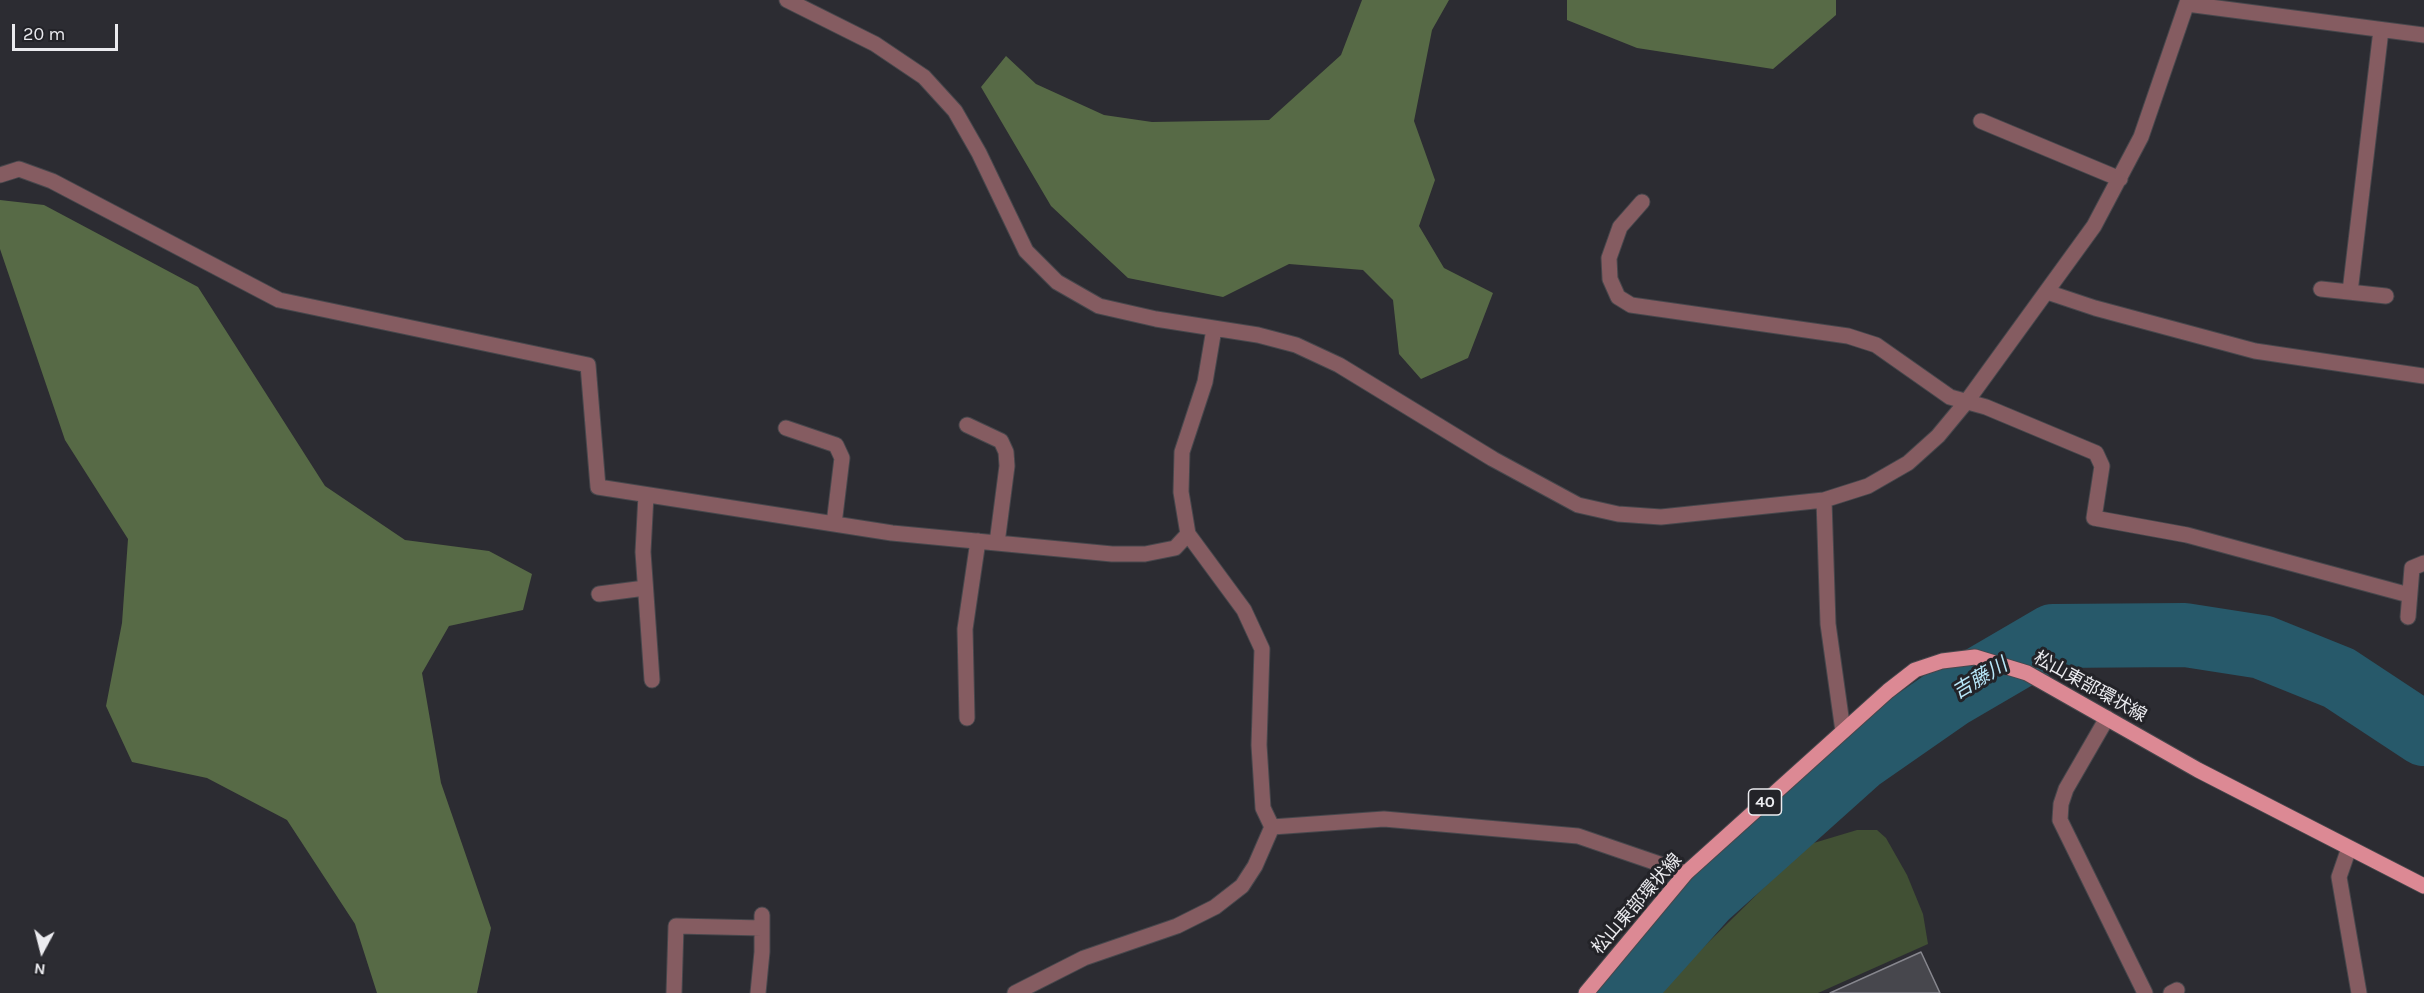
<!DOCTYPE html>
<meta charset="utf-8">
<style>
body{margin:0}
#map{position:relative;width:2424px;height:993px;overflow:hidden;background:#2c2c32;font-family:Karla,sans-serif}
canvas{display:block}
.north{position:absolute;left:12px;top:921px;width:60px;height:60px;-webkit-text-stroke:4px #232328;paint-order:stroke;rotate:187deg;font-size:16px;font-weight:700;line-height:24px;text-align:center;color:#ebebef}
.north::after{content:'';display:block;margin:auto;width:21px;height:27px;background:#ebebef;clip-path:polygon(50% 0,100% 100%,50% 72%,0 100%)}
.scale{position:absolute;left:12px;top:24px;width:106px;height:27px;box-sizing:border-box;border:3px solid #ebebef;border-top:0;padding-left:8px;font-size:18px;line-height:21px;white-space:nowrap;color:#ebebef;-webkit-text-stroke:4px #232328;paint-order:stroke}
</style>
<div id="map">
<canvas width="2424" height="993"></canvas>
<div class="north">N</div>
<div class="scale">20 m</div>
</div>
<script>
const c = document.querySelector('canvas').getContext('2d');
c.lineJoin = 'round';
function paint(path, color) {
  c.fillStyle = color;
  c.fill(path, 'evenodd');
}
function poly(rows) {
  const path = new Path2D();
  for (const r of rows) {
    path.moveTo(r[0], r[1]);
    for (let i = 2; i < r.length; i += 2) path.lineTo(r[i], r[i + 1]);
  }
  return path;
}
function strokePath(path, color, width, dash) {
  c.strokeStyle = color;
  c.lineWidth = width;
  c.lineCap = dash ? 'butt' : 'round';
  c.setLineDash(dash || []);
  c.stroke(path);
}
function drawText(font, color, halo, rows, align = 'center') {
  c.font = font + ' Karla,"Noto Sans JP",sans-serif';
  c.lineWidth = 6;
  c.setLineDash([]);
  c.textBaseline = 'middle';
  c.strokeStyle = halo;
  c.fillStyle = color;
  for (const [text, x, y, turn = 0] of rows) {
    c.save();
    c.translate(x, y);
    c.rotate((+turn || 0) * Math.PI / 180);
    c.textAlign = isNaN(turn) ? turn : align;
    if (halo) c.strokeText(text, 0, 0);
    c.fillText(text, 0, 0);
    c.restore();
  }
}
const green = poly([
 [1857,830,1877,830,1886,838,1907,875,1923,914,1928,944,1818,993,1657,993,1807,845]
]);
const forest = poly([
 [1362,0,1449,0,1432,30,1414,121,1435,180,1419,226,1444,268,1493,293,1468,358,1421,379,1399,354,1393,300,1363,270,1289,264,1223,297,1128,278,1051,206,981,87,1006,56,1036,84,1104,115,1152,122,1269,120,1341,55],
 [1567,0,1836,0,1836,15,1773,69,1637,48,1567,20],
 [0,200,44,205,198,287,325,486,405,540,489,551,532,574,523,610,449,626,422,673,441,783,491,928,477,993,377,993,355,924,287,820,207,778,132,762,106,706,122,623,128,539,65,440,0,249]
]);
const river = poly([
 [1620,993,1706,897,1860,759,1952,695,2053,636,2185,635,2262,647,2339,678,2424,734]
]);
const building = poly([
 [1921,952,1940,993,1830,993,1921,952]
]);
const minor = poly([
 [787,0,875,44,924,77,955,111,979,153,1026,251,1057,282,1099,306,1156,319,1258,335,1296,345,1339,365,1493,459,1578,505,1618,514,1661,517,1824,500,1868,486,1908,463,1938,436,1967,401,2094,226,2141,137,2188,0],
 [2187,4,2424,35],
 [1981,121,2120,179],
 [0,175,19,169,52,181,279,300,588,365,598,487,892,533,1112,554,1145,554,1175,548,1188,534,1181,492,1182,452,1205,382,1214,329],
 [1642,202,1620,227,1609,258,1610,279,1618,297,1631,305,1848,336,1876,345,1950,397,1986,407,2096,453,2102,466,2094,518,2187,535,2409,595],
 [2321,289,2386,296],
 [2047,292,2095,308,2255,351,2424,376],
 [2350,292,2381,30],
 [967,425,1001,441,1006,452,1007,466,997,543],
 [786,428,836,445,842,458,834,524],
 [646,495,643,552,652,680],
 [1824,500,1828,624,1843,731],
 [1188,534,1244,610,1262,649,1259,745,1263,808,1272,827],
 [599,594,645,588],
 [2408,617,2412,568,2424,563],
 [967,718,965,629,978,541],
 [2107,718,2066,789,2061,804,2060,820,2145,993],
 [2349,848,2339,877,2359,993],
 [674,993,676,926,762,928],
 [758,993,762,952,762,915],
 [1015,993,1084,958,1177,926,1215,907,1242,886,1255,866,1272,827,1384,819,1578,836,1686,873],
 [2171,993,2177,990]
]);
const primary = poly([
 [1586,993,1686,873,1888,691,1915,670,1942,661,1975,657,2027,673,2198,770,2424,886]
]);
const shields = [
 [1765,802,33]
];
const shieldNames = [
 ["40",1765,802]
];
const streetNames = [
 ["松山東部環状線",2090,687,29],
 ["松山東部環状線",1637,904,-49]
];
const waterNames = [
 ["吉藤川",1980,679,-31]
];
paint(green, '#415034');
paint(forest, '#576a46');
strokePath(river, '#27596a', 64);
paint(building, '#47474d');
strokePath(building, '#87878e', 1.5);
strokePath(minor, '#47474c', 17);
strokePath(primary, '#47474c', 17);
strokePath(minor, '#855c61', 15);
strokePath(primary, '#dc8994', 15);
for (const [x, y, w] of shields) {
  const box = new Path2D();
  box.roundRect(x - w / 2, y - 13, w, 26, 4.5);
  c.fillStyle = '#232328';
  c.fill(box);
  strokePath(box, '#ebebef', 1.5);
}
drawText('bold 16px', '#ebebef', null, shieldNames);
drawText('18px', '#ebebef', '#232328', streetNames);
drawText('italic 20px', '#b8e7f9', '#232328', waterNames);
</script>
